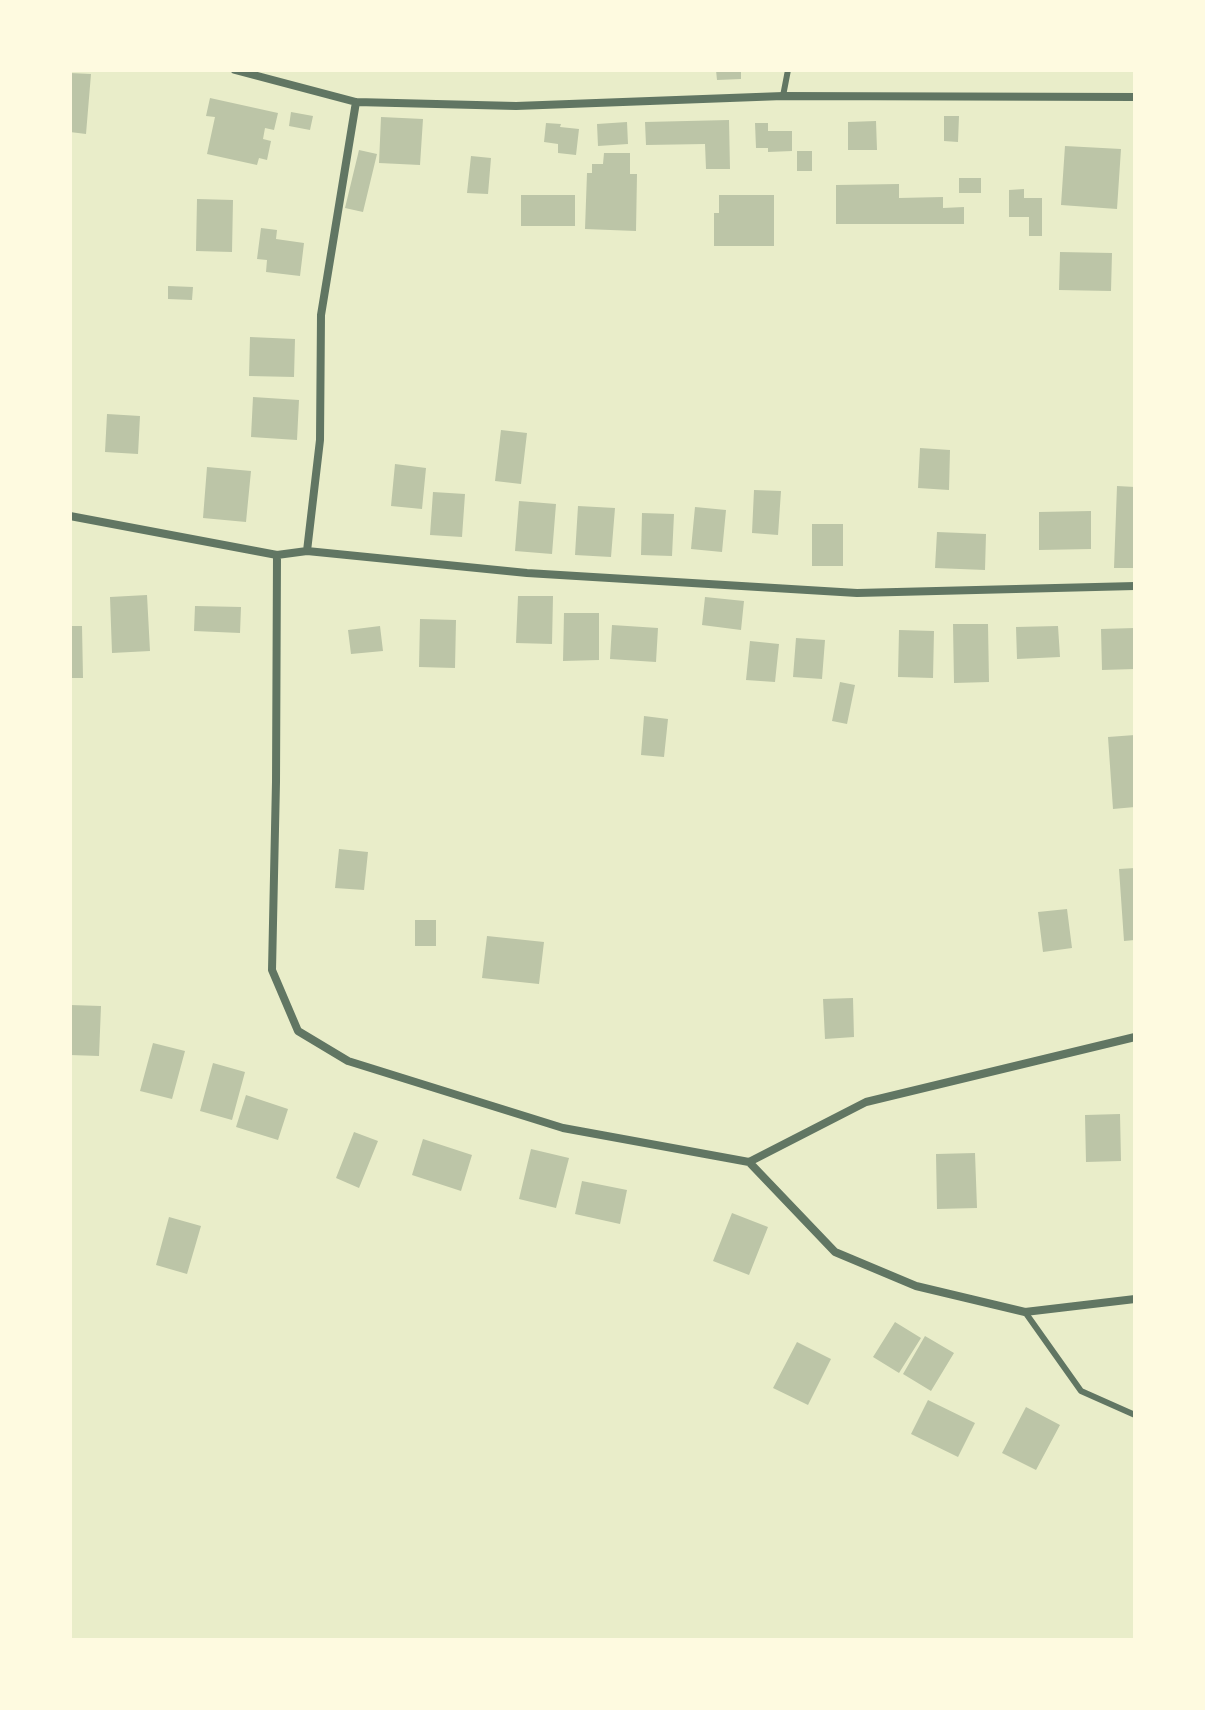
<!DOCTYPE html>
<style>
body{margin:0}
#map{position:relative;width:1205px;height:1710px;overflow:hidden;background:#e9edc9;font-family:"Times New Roman",serif}
canvas{display:block}
.frame{position:absolute;inset:0;border:72px solid #fefae0;pointer-events:none}
</style>
<div id="map">
<canvas width="1205" height="1710"></canvas>
<div class="frame"></div>
</div>
<script>
const c = document.querySelector('canvas').getContext('2d');
c.lineJoin = 'round';
function paint(path, color) {
  c.fillStyle = color;
  c.fill(path, 'evenodd');
}
function poly(rows) {
  const path = new Path2D();
  for (const r of rows) {
    path.moveTo(r[0], r[1]);
    for (let i = 2; i < r.length; i += 2) path.lineTo(r[i], r[i + 1]);
  }
  return path;
}
function strokePath(path, color, width, dash) {
  c.strokeStyle = color;
  c.lineWidth = width;
  c.lineCap = dash ? 'butt' : 'round';
  c.setLineDash(dash || []);
  c.stroke(path);
}
const building = poly([
 [716,70,741,70,741,79,717,80],
 [70,73,91,74,86,134,70,132],
 [210,98,278,113,274,130,265,128,263,139,271,141,267,160,259,158,257,165,207,154,215,117,206,116],
 [291,112,313,116,310,130,289,126],
 [944,116,959,116,958,142,944,141],
 [381,117,423,119,420,165,379,163],
 [729,120,730,169,706,169,705,144,646,145,645,122],
 [876,121,877,150,848,150,848,122],
 [627,122,628,144,598,146,597,124],
 [546,123,561,124,560,127,579,129,576,155,558,153,558,144,544,142],
 [755,123,768,123,768,131,792,131,792,151,768,152,768,148,756,148],
 [1065,146,1121,149,1117,209,1061,205],
 [359,150,377,154,363,212,345,208],
 [797,151,812,151,812,171,797,171],
 [604,153,630,153,630,174,637,174,636,231,585,229,587,173,592,173,592,164,603,164],
 [471,156,491,158,488,194,467,193],
 [959,178,981,178,981,193,959,193],
 [899,184,899,198,943,197,943,208,964,207,964,224,836,224,836,185],
 [1024,189,1024,198,1042,198,1042,236,1029,236,1029,217,1009,217,1009,190],
 [521,195,575,195,575,226,521,226],
 [719,195,774,195,774,246,714,246,714,213,719,213],
 [197,199,233,200,232,252,196,251],
 [261,228,277,230,276,239,304,243,300,276,266,272,267,260,257,259],
 [1060,252,1112,253,1111,291,1059,290],
 [168,286,193,287,192,300,168,299],
 [250,337,295,339,294,377,249,376],
 [253,397,299,400,297,440,251,437],
 [107,414,140,416,138,454,105,452],
 [501,430,527,433,521,484,495,481],
 [920,448,950,450,949,490,918,488],
 [395,464,426,468,422,509,391,506],
 [207,467,251,471,246,522,203,518],
 [1117,486,1135,487,1135,568,1114,568],
 [754,490,781,491,778,535,752,533],
 [433,492,465,494,462,537,430,535],
 [519,501,556,504,552,554,515,551],
 [578,506,615,508,611,557,575,555],
 [695,507,726,510,722,552,691,549],
 [1091,511,1091,549,1039,550,1039,512],
 [642,513,674,514,672,556,641,555],
 [812,524,843,524,843,566,812,566],
 [937,532,986,534,985,570,935,568],
 [147,595,150,651,112,653,110,597],
 [518,596,553,596,552,644,516,643],
 [705,597,744,601,741,630,702,625],
 [195,606,241,607,240,633,194,631],
 [564,613,599,613,599,660,563,661],
 [420,619,456,620,455,668,419,667],
 [953,624,988,624,989,682,954,683],
 [612,625,658,628,656,662,610,659],
 [70,626,82,626,83,678,70,678],
 [380,626,383,651,351,654,348,630],
 [1058,626,1060,657,1017,659,1016,627],
 [1135,628,1135,669,1102,670,1101,629],
 [899,630,934,631,933,678,898,677],
 [796,638,825,640,822,679,793,677],
 [750,641,779,644,775,682,746,680],
 [840,682,855,685,847,724,832,721],
 [644,716,668,719,664,757,641,755],
 [1135,735,1135,807,1113,809,1108,737],
 [339,849,368,852,364,890,335,888],
 [1135,868,1135,940,1124,941,1119,869],
 [1067,909,1072,948,1043,952,1038,912],
 [415,920,436,920,436,946,415,946],
 [487,936,544,942,539,984,482,978],
 [853,998,854,1037,825,1039,823,999],
 [70,1005,101,1006,99,1056,70,1055],
 [153,1043,185,1051,172,1099,140,1091],
 [213,1063,245,1072,232,1120,200,1111],
 [246,1095,288,1109,278,1140,236,1127],
 [1120,1114,1121,1161,1086,1162,1085,1115],
 [354,1132,378,1141,359,1188,336,1178],
 [423,1139,472,1155,461,1191,412,1175],
 [531,1149,569,1158,556,1208,519,1199],
 [975,1153,977,1208,937,1209,936,1154],
 [582,1181,627,1190,620,1224,575,1214],
 [732,1213,768,1227,749,1275,713,1261],
 [169,1217,201,1226,187,1274,156,1265],
 [895,1322,921,1338,899,1373,873,1357],
 [925,1336,954,1353,931,1391,903,1374],
 [797,1342,831,1359,808,1405,773,1388],
 [928,1400,975,1423,958,1457,911,1434],
 [1026,1407,1060,1425,1036,1470,1002,1453]
]);
const service = poly([
 [783,96,788,70],
 [1025,1312,1081,1391,1135,1415]
]);
const minor = poly([
 [235,70,356,102,516,106,783,96,1135,97],
 [70,516,277,555,307,551,527,573,857,593,1135,586],
 [307,551,320,440,321,315,356,102],
 [277,555,276,782,272,970,298,1031,348,1061,563,1128,749,1162,866,1102,1135,1037],
 [749,1162,835,1252,916,1286,1025,1312,1135,1299]
]);
paint(building, '#bcc5a7');
strokePath(service, '#617663', 6);
strokePath(minor, '#617663', 8);
</script>
